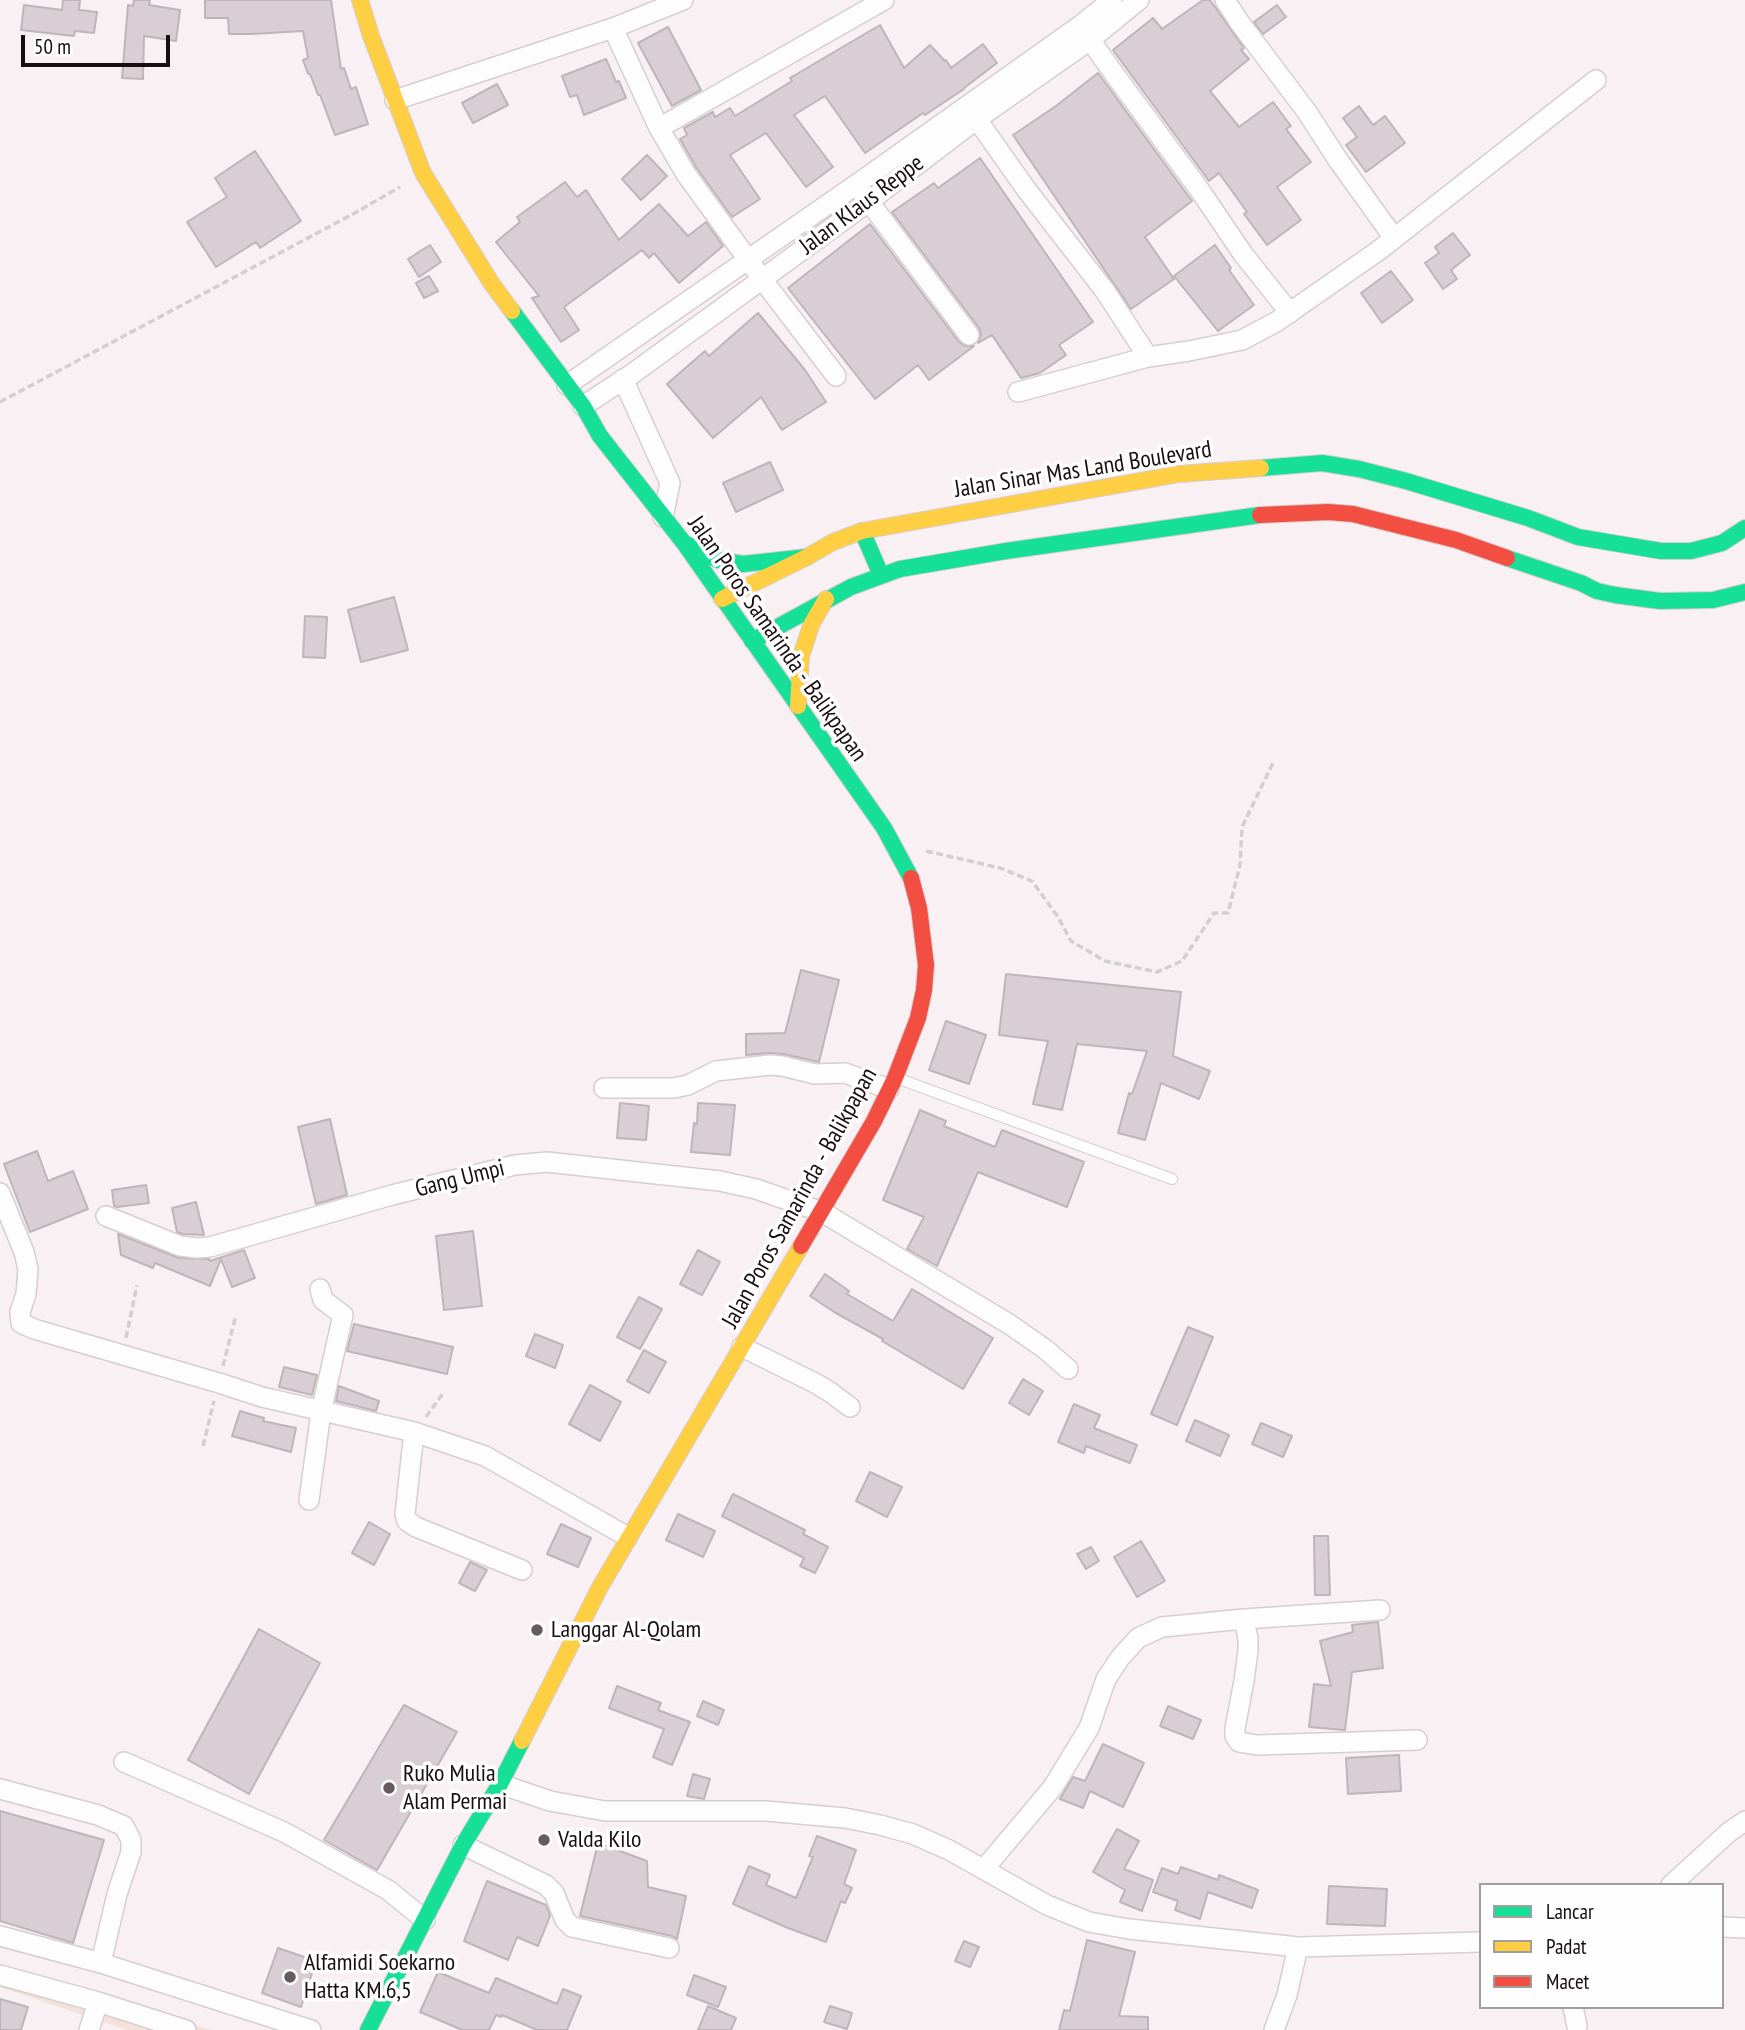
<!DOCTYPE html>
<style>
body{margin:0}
#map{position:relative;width:1745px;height:2030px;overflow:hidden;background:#f8f0f2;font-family:"PT Sans Narrow",sans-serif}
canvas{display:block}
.legend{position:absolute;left:1479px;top:1883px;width:245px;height:126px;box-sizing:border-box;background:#fefefe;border:2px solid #a29e9e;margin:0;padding:9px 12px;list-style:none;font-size:21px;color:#180d0f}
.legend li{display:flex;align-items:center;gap:14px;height:35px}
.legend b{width:35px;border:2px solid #a29e9e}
.scale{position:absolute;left:21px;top:35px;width:149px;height:32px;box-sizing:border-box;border:4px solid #180d0f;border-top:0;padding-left:9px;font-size:21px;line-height:24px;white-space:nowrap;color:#180d0f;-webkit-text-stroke:5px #fefefe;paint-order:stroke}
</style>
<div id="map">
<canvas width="1745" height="2030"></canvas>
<ul class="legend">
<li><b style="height:9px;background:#16e098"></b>Lancar</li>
<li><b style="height:9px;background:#ffcf43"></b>Padat</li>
<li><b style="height:9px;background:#f24e42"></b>Macet</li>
</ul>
<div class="scale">50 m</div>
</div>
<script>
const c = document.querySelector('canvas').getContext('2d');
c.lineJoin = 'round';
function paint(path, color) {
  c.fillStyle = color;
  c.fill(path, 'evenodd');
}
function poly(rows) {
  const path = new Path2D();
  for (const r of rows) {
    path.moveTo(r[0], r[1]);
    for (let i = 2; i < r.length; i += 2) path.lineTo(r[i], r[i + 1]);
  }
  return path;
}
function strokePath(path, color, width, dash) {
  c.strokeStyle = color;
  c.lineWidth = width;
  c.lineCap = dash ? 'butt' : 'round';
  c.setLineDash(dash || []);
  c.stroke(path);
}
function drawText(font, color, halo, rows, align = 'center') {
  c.font = font + ' "PT Sans Narrow",sans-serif';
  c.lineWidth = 7;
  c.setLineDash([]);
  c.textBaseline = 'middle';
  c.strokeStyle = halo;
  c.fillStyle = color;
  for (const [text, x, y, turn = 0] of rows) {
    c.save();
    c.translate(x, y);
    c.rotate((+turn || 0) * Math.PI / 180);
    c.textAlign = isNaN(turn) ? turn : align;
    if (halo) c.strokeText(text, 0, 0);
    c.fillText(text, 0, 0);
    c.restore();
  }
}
const green = poly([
 [0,1968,100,1997,211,2030,127,2030,0,1987]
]);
const building = poly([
 [63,0,80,0,79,10,97,12,94,33,75,31,74,36,21,30,24,5,62,10,63,0],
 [134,0,150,0,149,5,180,10,176,41,144,36,143,79,122,78,128,5,133,6,134,0],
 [205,0,331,0,341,69,344,68,351,89,356,87,368,124,335,135,320,95,318,95,310,74,308,74,303,60,308,58,303,31,252,34,229,34,228,18,205,18,205,0],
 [1203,0,1210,0,1244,48,1241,50,1249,59,1210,91,1239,127,1273,102,1291,126,1286,129,1311,162,1277,187,1301,220,1267,245,1244,214,1247,212,1219,173,1209,181,1113,50,1153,18,1162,29,1203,0],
 [1277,5,1286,17,1263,34,1254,22,1277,5],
 [880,25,904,68,930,45,945,61,946,60,951,68,983,44,997,63,964,88,964,89,925,115,923,113,865,153,825,96,794,115,833,167,806,187,766,133,730,155,760,199,732,217,696,167,680,139,687,135,684,128,713,112,715,117,730,108,735,116,792,81,790,78,880,25],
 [668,27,701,90,672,106,638,43,668,27],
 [606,59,616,82,619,81,626,98,584,115,577,95,570,97,562,76,606,59],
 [1098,73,1192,201,1145,237,1174,279,1131,309,1013,135,1056,106,1098,73],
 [497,84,508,105,473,123,462,103,497,84],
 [1359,106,1373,125,1385,116,1405,143,1366,172,1346,145,1357,137,1343,118,1359,106],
 [255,151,301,221,260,248,256,242,216,267,187,222,227,197,215,178,255,151],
 [647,155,667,176,641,200,622,179,647,155],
 [980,158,1093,322,1059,345,1066,355,1040,373,1021,378,992,335,978,343,981,334,979,328,892,212,934,183,938,188,980,158],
 [565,182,577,197,586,190,619,240,659,204,688,236,706,222,723,246,679,283,654,253,649,258,642,250,564,307,579,330,561,342,532,298,539,296,496,242,520,222,517,217,565,182],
 [870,224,959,342,965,346,974,346,929,380,918,365,875,399,788,288,870,224],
 [1453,233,1470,255,1451,270,1457,279,1443,289,1425,263,1439,253,1435,247,1453,233],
 [430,245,441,262,419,277,408,259,430,245],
 [1215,245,1231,268,1229,270,1254,305,1218,331,1174,276,1215,245],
 [1391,271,1413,300,1382,323,1361,293,1391,271],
 [429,276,438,291,424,298,416,283,429,276],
 [758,313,805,370,826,402,782,430,761,397,713,438,667,384,705,351,709,356,758,313],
 [770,462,783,490,736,512,723,483,770,462],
 [394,597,408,650,361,662,348,610,394,597],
 [305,616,327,617,325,658,303,657,305,616],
 [801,970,839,980,819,1062,783,1054,769,1053,746,1055,746,1034,785,1033,801,970],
 [1006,974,1181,992,1173,1056,1210,1071,1199,1099,1161,1083,1145,1140,1118,1133,1129,1093,1132,1094,1147,1051,1077,1044,1062,1110,1033,1104,1048,1041,999,1035,1006,974],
 [946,1021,986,1035,969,1084,929,1070,946,1021],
 [620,1103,649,1106,646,1140,617,1138,620,1103],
 [698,1103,735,1105,730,1155,691,1152,694,1123,697,1124,698,1103],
 [920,1110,946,1121,944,1126,995,1147,1002,1130,1084,1162,1067,1207,978,1172,937,1266,907,1249,924,1217,883,1200,920,1110],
 [330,1119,347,1195,316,1204,298,1127,330,1119],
 [37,1151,48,1181,73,1171,88,1209,30,1232,4,1164,37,1151],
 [146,1185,149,1203,117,1207,114,1206,112,1190,146,1185],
 [196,1202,204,1235,183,1234,177,1232,172,1208,196,1202],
 [473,1231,482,1306,444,1310,436,1236,473,1231],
 [118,1234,179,1258,209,1259,210,1261,244,1250,255,1278,232,1287,221,1259,210,1286,155,1263,153,1268,121,1255,118,1234],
 [698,1250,720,1262,702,1295,680,1284,698,1250],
 [825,1274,849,1291,847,1294,893,1321,912,1289,993,1338,963,1389,882,1341,883,1339,834,1312,810,1296,825,1274],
 [639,1297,662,1309,640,1349,617,1337,639,1297],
 [354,1324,453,1347,447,1374,347,1351,354,1324],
 [1188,1327,1213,1337,1177,1425,1151,1414,1188,1327],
 [535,1334,563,1345,555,1368,526,1356,535,1334],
 [644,1350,666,1362,649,1393,627,1381,644,1350],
 [284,1367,317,1375,312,1395,279,1387,284,1367],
 [1023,1379,1043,1391,1029,1415,1009,1403,1023,1379],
 [590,1385,621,1402,600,1441,569,1424,590,1385],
 [339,1386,379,1401,376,1411,336,1401,339,1386],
 [1074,1404,1100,1415,1094,1428,1137,1445,1130,1463,1086,1446,1084,1453,1058,1442,1074,1404],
 [240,1411,264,1418,263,1421,296,1428,291,1452,232,1436,240,1411],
 [1195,1420,1229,1435,1220,1456,1186,1441,1195,1420],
 [1261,1423,1292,1436,1283,1457,1252,1444,1261,1423],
 [870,1472,902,1487,887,1517,856,1501,870,1472],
 [733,1494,805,1530,803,1534,828,1547,815,1573,800,1566,804,1558,722,1516,733,1494],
 [678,1514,715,1531,703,1557,666,1540,678,1514],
 [369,1522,390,1534,374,1565,352,1553,369,1522],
 [561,1524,591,1538,578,1567,547,1554,561,1524],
 [1314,1536,1328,1536,1330,1595,1315,1595,1314,1536],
 [1141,1541,1165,1581,1137,1597,1114,1557,1141,1541],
 [1091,1547,1099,1561,1086,1569,1077,1554,1091,1547],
 [470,1562,487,1570,475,1591,459,1583,470,1562],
 [1378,1622,1383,1668,1352,1672,1345,1730,1309,1727,1314,1684,1331,1686,1320,1641,1353,1632,1352,1625,1378,1622],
 [259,1629,320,1663,249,1794,188,1760,259,1629],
 [617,1686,661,1703,658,1710,690,1722,672,1765,653,1757,664,1729,609,1708,617,1686],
 [703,1701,724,1710,718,1725,697,1716,703,1701],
 [404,1705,457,1732,377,1870,324,1840,404,1705],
 [1168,1706,1201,1720,1193,1739,1160,1726,1168,1706],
 [1103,1744,1144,1763,1123,1807,1090,1791,1083,1808,1060,1799,1073,1777,1085,1781,1103,1744],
 [1399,1755,1401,1791,1348,1794,1346,1758,1399,1755],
 [693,1774,710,1779,704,1799,687,1796,693,1774],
 [0,1811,104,1840,73,1943,0,1921,0,1811],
 [1117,1829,1139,1841,1124,1869,1153,1880,1142,1911,1120,1902,1125,1890,1093,1872,1117,1829],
 [817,1836,856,1850,844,1884,852,1888,845,1903,841,1901,826,1942,788,1928,733,1904,749,1866,770,1875,766,1885,796,1898,813,1857,809,1856,817,1836],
 [598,1843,647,1861,648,1887,686,1896,677,1939,672,1936,580,1916,598,1843],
 [1181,1867,1218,1880,1219,1875,1258,1890,1252,1908,1208,1892,1200,1919,1175,1910,1178,1901,1153,1892,1162,1868,1178,1874,1181,1867],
 [487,1881,546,1905,550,1916,538,1946,517,1937,508,1960,464,1941,487,1881],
 [1329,1886,1387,1889,1385,1926,1327,1924,1329,1886],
 [1087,1940,1135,1952,1119,2016,1148,2017,1148,2030,1059,2030,1064,2010,1070,2011,1087,1940],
 [964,1941,979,1947,970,1967,955,1961,964,1941],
 [278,1948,316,1961,301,2007,262,1993,278,1948],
 [438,1972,489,1993,496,1978,557,2004,563,1989,581,1996,567,2030,537,2030,502,2015,501,2017,496,2015,489,2030,462,2030,420,2012,438,1972],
 [694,1975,726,1987,718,2007,687,1995,694,1975],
 [0,1999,28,2007,21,2030,0,2030,0,1999],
 [708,2006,736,2018,731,2030,698,2030,708,2006],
 [830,2006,852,2013,847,2029,824,2022,830,2006]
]);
const path = poly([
 [0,402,353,214,400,187],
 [926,851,1000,868,1032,881,1058,917,1071,941,1105,961,1157,972,1182,961,1214,913,1228,913,1240,865,1242,827,1273,763],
 [126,1338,137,1285],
 [223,1366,236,1315],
 [426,1417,443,1393],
 [203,1446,214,1401]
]);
const lane = poly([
 [902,1080,1172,1179]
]);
const street = poly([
 [1225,0,1240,23,1307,112,1338,160,1394,238],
 [613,28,659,128,686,174,762,279,836,376],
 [1084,31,1112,71,1199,189,1243,254,1290,313],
 [395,100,613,28,683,0],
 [971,111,1026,189,1105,291,1148,357],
 [659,128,884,0],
 [861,191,969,335],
 [623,379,670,483,663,517],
 [567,385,857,184,1081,25,1112,0],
 [1018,392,1148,357,1189,351,1242,340,1276,322,1378,251,1596,80],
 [583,406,632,374,868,202,977,119,1090,40,1139,0],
 [604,1088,674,1088,688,1085,716,1071,770,1065,782,1066,815,1074,845,1073,889,1089],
 [0,1193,24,1252,28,1269,26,1294,20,1312,21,1323,34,1329,219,1383,262,1397,414,1432,485,1456,628,1537],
 [106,1216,180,1246,197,1248,210,1247,392,1195,515,1165,547,1162,720,1181,756,1189,822,1212,1009,1324,1045,1349,1068,1369],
 [742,1347,815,1383,830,1392,850,1407],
 [414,1432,405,1514,407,1521,416,1527,522,1570],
 [309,1500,321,1412,343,1315,323,1300,320,1289],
 [1244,1619,1248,1639,1248,1650,1244,1681,1235,1728,1235,1736,1239,1742,1257,1745,1417,1740],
 [124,1762,284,1832,388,1890,425,1920],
 [500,1784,550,1801,605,1811,766,1811,845,1818,880,1825,913,1834,949,1850,1047,1905,1089,1922,1129,1929,1298,1947,1481,1942],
 [0,1789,98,1815,124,1826,131,1840,131,1852,117,1894,101,1963],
 [463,1845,546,1885,554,1893,565,1920,572,1927,669,1948],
 [984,1869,1053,1787,1089,1728,1106,1679,1120,1658,1138,1638,1162,1627,1244,1619,1380,1610],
 [1671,1885,1729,1832,1745,1821],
 [1722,1927,1745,1928],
 [0,1936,101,1963,311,2030],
 [0,1975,98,2002,186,2030],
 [1573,2007,1577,2026],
 [89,2030,98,2002],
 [1274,2030,1287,1995,1298,1947]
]);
const fast = poly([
 [512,311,583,406,600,436,684,543,884,828,911,878],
 [1261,468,1322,463,1359,469,1406,481,1528,518,1578,537,1661,551,1691,551,1722,543,1745,528],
 [862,531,881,575],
 [684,543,718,560,743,564,807,557],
 [1507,558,1581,583,1597,591,1615,595,1660,601,1713,600,1745,592],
 [752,641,851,587,900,569,1006,551,1260,515],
 [368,2030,463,1845,500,1784,522,1741]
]);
const slow = poly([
 [360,0,371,36,423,173,492,284,512,311],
 [722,599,807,557,833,542,862,531,1179,474,1261,468],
 [798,706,801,656,812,623,826,599],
 [522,1741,600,1587,801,1246]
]);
const jam = poly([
 [1260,515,1328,512,1353,514,1456,540,1507,558],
 [801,1246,874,1121,895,1078,918,1018,924,990,926,965,919,908,911,878]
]);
const markers = [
 [537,1630,7,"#665c5e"],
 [389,1788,7,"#665c5e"],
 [544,1840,7,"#665c5e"],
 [290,1977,7,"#665c5e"]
];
const streetNames = [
 ["Jalan Klaus Reppe",862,205,-37],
 ["Jalan Sinar Mas Land Boulevard",1083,470,-9],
 ["Jalan Poros Samarinda - Balikpapan",777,639,55],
 ["Gang Umpi",460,1179,-14],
 ["Jalan Poros Samarinda - Balikpapan",800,1198,-61]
];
const poiNames = [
 ["Langgar Al-Qolam",551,1630],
 ["Ruko Mulia",403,1774],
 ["Alam Permai",403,1802],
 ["Valda Kilo",558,1840],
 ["Alfamidi Soekarno",304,1963],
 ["Hatta KM.6,5",304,1991]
];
paint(green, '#f3e2d9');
paint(building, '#d9ced3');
strokePath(building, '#beb5b9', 2);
strokePath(lane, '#d8cdcf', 12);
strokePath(street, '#d8cdcf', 22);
strokePath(fast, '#d8cdcf', 18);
strokePath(slow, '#d8cdcf', 18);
strokePath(jam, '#d8cdcf', 18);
strokePath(path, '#d1cfcf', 3.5, [7, 3.5]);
strokePath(lane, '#fefdfd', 10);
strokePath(street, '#fefdfd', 19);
strokePath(fast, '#16e098', 16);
strokePath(slow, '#ffcf43', 16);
strokePath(jam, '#f24e42', 16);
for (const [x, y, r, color] of markers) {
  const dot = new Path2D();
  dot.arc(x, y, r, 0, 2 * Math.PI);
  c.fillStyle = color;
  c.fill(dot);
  strokePath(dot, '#fefefe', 2.5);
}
drawText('24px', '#180d0f', '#fefefe', streetNames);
drawText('24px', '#180d0f', '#fefefe', poiNames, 'left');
</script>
